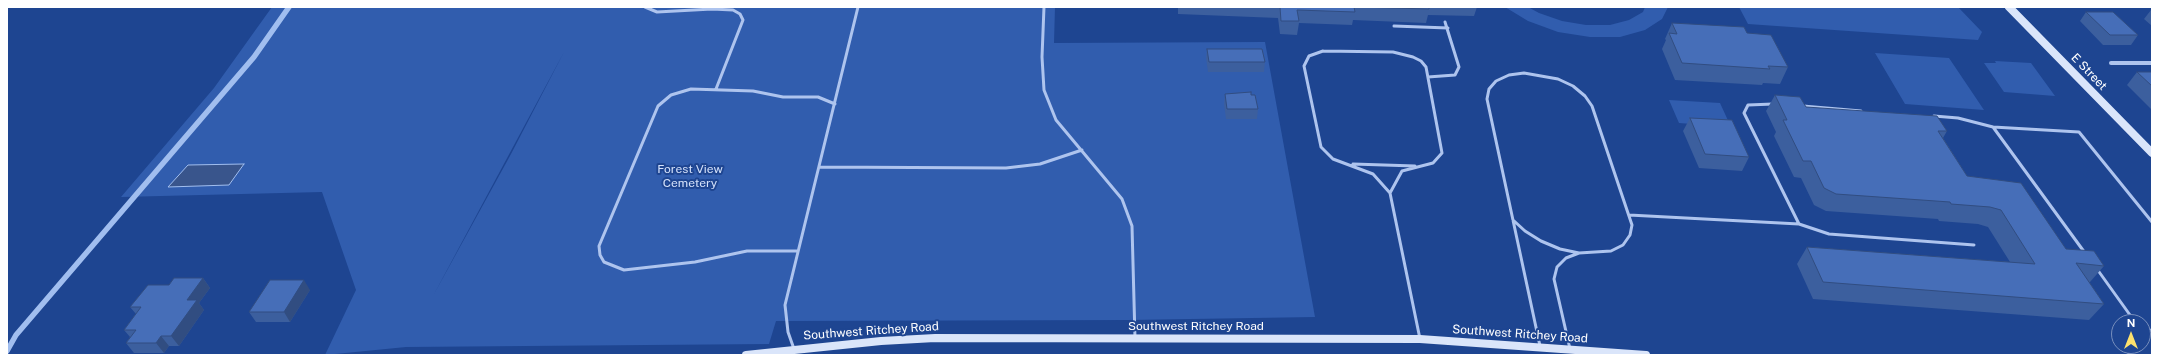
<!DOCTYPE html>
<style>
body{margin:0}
#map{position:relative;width:2159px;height:362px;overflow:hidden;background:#1e4591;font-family:"Public Sans",sans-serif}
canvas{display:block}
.frame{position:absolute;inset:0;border:8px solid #fff;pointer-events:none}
.north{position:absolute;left:2111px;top:314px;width:40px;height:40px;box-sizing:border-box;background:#1e4591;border:1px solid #788fbd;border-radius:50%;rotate:0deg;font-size:11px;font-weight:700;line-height:16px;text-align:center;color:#fff}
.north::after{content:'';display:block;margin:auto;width:14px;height:18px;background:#fde16d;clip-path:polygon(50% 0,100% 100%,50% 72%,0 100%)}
</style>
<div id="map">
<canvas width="2159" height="362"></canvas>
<div class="frame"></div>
<div class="north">N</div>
</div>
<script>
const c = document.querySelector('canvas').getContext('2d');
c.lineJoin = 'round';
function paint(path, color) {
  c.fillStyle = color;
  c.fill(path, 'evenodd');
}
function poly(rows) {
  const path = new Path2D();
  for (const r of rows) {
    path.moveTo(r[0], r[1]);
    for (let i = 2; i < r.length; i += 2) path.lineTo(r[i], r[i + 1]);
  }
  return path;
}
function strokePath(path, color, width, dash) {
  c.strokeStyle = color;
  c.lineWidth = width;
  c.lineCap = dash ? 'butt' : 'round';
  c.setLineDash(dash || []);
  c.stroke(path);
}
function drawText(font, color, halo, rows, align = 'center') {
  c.font = font + ' "Public Sans",sans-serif';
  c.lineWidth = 4;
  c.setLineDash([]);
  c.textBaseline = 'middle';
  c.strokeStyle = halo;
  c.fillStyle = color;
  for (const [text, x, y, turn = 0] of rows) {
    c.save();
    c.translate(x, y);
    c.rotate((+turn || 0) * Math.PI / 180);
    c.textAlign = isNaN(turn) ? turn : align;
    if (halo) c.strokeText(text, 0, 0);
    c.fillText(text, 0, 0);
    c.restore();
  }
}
const green = poly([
 [272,7,1055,7,1054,43,1265,42,1315,317,1129,320,776,321,769,344,406,347,325,355,356,290,322,192,121,197,214,88],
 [564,52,511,154,433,296],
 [1505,7,1528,7,1539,13,1562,21,1586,25,1610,25,1629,20,1643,12,1645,7,1668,7,1662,19,1645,30,1620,37,1590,37,1558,32,1528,21],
 [1739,7,1958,7,1982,32,1978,40,1748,24],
 [1875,53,1949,58,1984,110,1905,104],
 [1995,61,2031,63,2055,96,2004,92,1984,63,1996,63],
 [1669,100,1720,103,1731,127,1679,123]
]);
const water = poly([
 [244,164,229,185,168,187,188,165,244,164]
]);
const stream = poly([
 [7,351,16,335,254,57,289,7]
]);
const lane = poly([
 [645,7,657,12,712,9,733,10,740,14,743,20,716,89],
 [1044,7,1042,57,1044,90,1056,120,1122,199,1132,226,1135,338],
 [1394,26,1448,28],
 [1323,51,1393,52,1413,57,1421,61,1426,67,1442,153,1433,163,1402,171,1390,193,1373,174,1333,159,1321,147,1304,66,1309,56,1323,51],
 [1428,77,1455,75,1459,67,1445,22],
 [1773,104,1748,105,1744,113,1799,224],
 [1803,106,1861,111],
 [1934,116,1958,118,1993,127],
 [1353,164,1415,166],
 [819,167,1006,168,1040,164,1082,150],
 [1390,193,1420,339],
 [1629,215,1799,224,1829,234,1974,245],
 [1513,220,1525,231,1541,241,1560,249,1579,253],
 [798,251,747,251,695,262,624,270,604,262,600,255,599,246,658,106,671,95,691,89,753,91,783,97,818,97,835,104],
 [2085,253,1993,127,2079,132,2152,222],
 [2097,269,2135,322],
 [2143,332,2152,330],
 [1540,346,1487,99,1489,89,1496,81,1509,75,1524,73,1558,79,1573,86,1585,96,1592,106,1632,225,1630,235,1623,245,1611,251,1579,253,1566,258,1557,267,1554,279,1570,349],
 [2125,346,2130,355],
 [794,349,788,332,785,305,858,7]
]);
const street = poly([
 [2111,63,2152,63]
]);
const secondary = poly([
 [2009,7,2152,153],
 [746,355,881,341,935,338,1420,339,1646,355]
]);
const wall = poly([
 [1178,7,1477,7,1474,16,1428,15,1426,23,1353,20,1352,25,1299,23,1297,35,1280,34,1278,18,1178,14],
 [2151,10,2152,10,2152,26,2144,19],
 [2086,12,2138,35,2131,45,2103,45,2080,21],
 [1672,23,1788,67,1780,84,1763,83,1762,85,1675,80,1662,49,1666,40,1665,39],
 [1207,49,1265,62,1264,72,1208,72,1206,58],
 [2137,72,2152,72,2152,110,2127,85],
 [1225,94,1251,95,1258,109,1257,119,1226,119,1224,104],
 [1775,95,1806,107,1947,131,1943,138,1967,176,2066,249,2104,266,2090,282,2089,282,2104,304,2089,320,1813,299,1797,264,1807,247,2010,262,1988,227,1978,224,1939,221,1938,219,1826,211,1814,205,1801,178,1794,177,1774,136,1776,132,1766,111],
 [1690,118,1749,157,1742,171,1699,168,1683,131],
 [203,278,210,288,199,303,204,310,179,346,169,346,164,353,134,353,126,343,130,337,124,330,136,314,130,307],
 [310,290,290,322,256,322,249,312]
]);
const shadedWall = poly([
 [203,278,210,288,199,303,204,310,179,346,171,336,187,300],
 [304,280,310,290,290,322,284,312],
 [161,336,169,346,164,353,156,343]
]);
const building = poly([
 [1280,7,1354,7,1355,12,1297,10,1299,21,1281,21,1280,7],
 [1356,7,1429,7,1429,9,1356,7],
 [2086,12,2113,12,2138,35,2110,35,2086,12],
 [1672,23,1744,27,1747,33,1771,35,1788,67,1768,66,1770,69,1682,63,1669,33,1677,34,1672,23],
 [1207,49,1262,49,1265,62,1209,62,1207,49],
 [2137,72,2152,72,2152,86,2137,72],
 [1251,92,1251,95,1255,95,1258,109,1227,109,1225,94,1251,92],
 [1775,95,1800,97,1806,107,1937,116,1947,131,1938,131,1967,176,2021,183,2066,249,2094,251,2104,266,2076,263,2104,304,1823,282,1807,247,2035,264,2001,210,1990,207,1951,204,1950,202,1836,194,1824,188,1811,161,1803,161,1783,120,1787,120,1775,95],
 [1690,118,1732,120,1749,157,1705,154,1690,118],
 [174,278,203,278,187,300,197,300,171,336,161,336,156,343,126,343,136,330,124,330,141,307,130,307,148,285,169,285,174,278],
 [270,280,304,280,284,312,249,312,270,280]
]);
const streetNames = [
 ["E Street",2089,72,46],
 ["Southwest Ritchey Road",1196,326],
 ["Southwest Ritchey Road",871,331,-4],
 ["Southwest Ritchey Road",1520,334,4]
];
const parkNames = [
 ["Forest View",690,169],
 ["Cemetery",690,183]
];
paint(green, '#315dae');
paint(water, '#39558c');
strokePath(water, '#a1beef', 1);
strokePath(stream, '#a1beef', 5.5);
strokePath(lane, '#aec4ee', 3);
strokePath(street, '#aec4ee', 4);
strokePath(secondary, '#dae5fa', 8);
paint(wall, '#3c5f9e');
paint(shadedWall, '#314d81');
paint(building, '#466eb8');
strokePath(building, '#314d81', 1);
drawText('12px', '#fff', '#1e4591', streetNames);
drawText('12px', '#d4e1fa', '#1e4591', parkNames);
</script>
